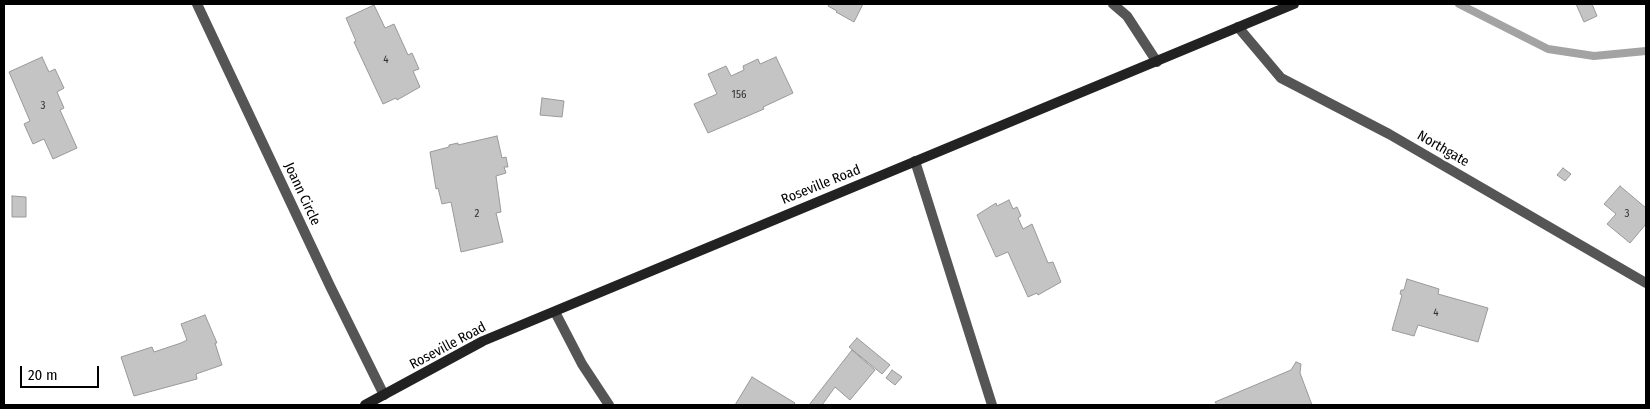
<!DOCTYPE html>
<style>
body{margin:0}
#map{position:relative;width:1650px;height:409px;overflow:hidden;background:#fff;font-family:"Fira Sans Condensed",sans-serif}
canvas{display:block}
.frame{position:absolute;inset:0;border:5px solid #000;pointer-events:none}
.scale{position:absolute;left:20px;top:366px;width:79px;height:22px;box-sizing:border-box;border:2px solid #000;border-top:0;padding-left:6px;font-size:15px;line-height:18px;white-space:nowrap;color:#000;-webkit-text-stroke:4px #fff;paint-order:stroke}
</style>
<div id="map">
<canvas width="1650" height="409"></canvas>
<div class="frame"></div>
<div class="scale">20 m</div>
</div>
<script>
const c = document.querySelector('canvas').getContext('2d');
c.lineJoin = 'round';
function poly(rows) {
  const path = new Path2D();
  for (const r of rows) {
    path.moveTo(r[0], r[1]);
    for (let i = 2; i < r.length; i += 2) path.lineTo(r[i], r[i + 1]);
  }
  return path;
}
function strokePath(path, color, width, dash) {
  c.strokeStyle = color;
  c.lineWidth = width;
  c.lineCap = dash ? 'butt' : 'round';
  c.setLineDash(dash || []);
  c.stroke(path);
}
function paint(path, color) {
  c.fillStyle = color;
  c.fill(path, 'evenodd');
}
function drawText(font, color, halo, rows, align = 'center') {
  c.font = font + ' "Fira Sans Condensed",sans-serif';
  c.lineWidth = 5;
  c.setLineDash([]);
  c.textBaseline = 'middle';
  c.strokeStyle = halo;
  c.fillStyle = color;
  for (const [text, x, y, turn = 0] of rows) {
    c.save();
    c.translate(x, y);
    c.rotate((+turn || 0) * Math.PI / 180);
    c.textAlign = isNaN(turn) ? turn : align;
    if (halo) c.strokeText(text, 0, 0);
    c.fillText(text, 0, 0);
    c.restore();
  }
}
const stream = poly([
 [1459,4,1548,49,1594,56,1646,51]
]);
const building = poly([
 [829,4,863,4,854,22,836,12,837,11,828,6,829,4],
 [1576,4,1592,4,1597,16,1584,22,1576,4],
 [374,5,385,28,394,24,408,55,412,53,419,69,413,71,420,87,397,100,396,98,383,104,354,42,356,41,346,18,374,5],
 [42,57,49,72,55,69,64,88,57,92,64,108,60,110,77,148,53,159,44,139,33,144,24,124,30,121,9,72,42,57],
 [776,57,793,93,763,107,764,109,708,133,694,104,717,94,708,74,726,66,731,76,744,70,743,66,758,59,760,64,776,57],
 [542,98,564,101,562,117,540,115,542,98],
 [497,136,502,158,506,157,508,167,504,167,506,173,496,176,501,212,496,213,503,242,461,252,451,202,442,204,438,188,436,189,430,152,449,147,449,145,458,143,458,145,497,136],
 [1563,168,1571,174,1565,181,1557,175,1563,168],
 [1620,186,1646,208,1646,224,1630,243,1607,224,1616,214,1604,204,1620,186],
 [12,196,26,197,26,217,12,217,12,196],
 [1009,200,1013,209,1017,207,1021,216,1018,218,1023,229,1032,224,1048,263,1053,262,1061,282,1038,295,1037,293,1028,297,1008,252,996,257,977,215,996,203,997,206,1009,200],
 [1407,279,1439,289,1438,294,1488,308,1478,342,1418,325,1414,336,1392,330,1402,295,1400,294,1401,290,1404,290,1407,279],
 [205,315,217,343,215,343,222,365,196,374,197,379,134,396,121,357,152,347,154,352,181,343,187,340,181,324,205,315],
 [857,338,890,365,882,374,849,347,857,338],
 [852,350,875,370,850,400,835,387,822,405,809,405,852,350],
 [1296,362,1301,364,1300,373,1312,405,1217,405,1215,402,1291,370,1296,362],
 [892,370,902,377,895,385,886,378,892,370],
 [752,377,795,403,793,405,735,405,752,377]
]);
const lane = poly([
 [915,161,992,405],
 [555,312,582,364,609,405]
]);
const street = poly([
 [197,4,330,286,384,395],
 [1113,4,1127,16,1157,62],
 [1238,27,1281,78,1389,134,1646,283]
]);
const secondary = poly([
 [365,405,483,341,1294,4]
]);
const numberNames = [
 ["4",386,60],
 ["156",739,95],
 ["3",43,106],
 ["2",477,214],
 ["3",1627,214],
 ["4",1436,313]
];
const streetNames = [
 ["Northgate",1443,149,30],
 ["Roseville Road",821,185,-22],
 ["Joann Circle",302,194,65],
 ["Roseville Road",448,346,-28]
];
strokePath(stream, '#a3a3a3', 8);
paint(building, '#c4c4c4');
strokePath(building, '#999', 1);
strokePath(lane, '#555', 10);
strokePath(street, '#555', 10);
strokePath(secondary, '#222', 10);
drawText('11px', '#313131', null, numberNames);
drawText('14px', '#000', '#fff', streetNames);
</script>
